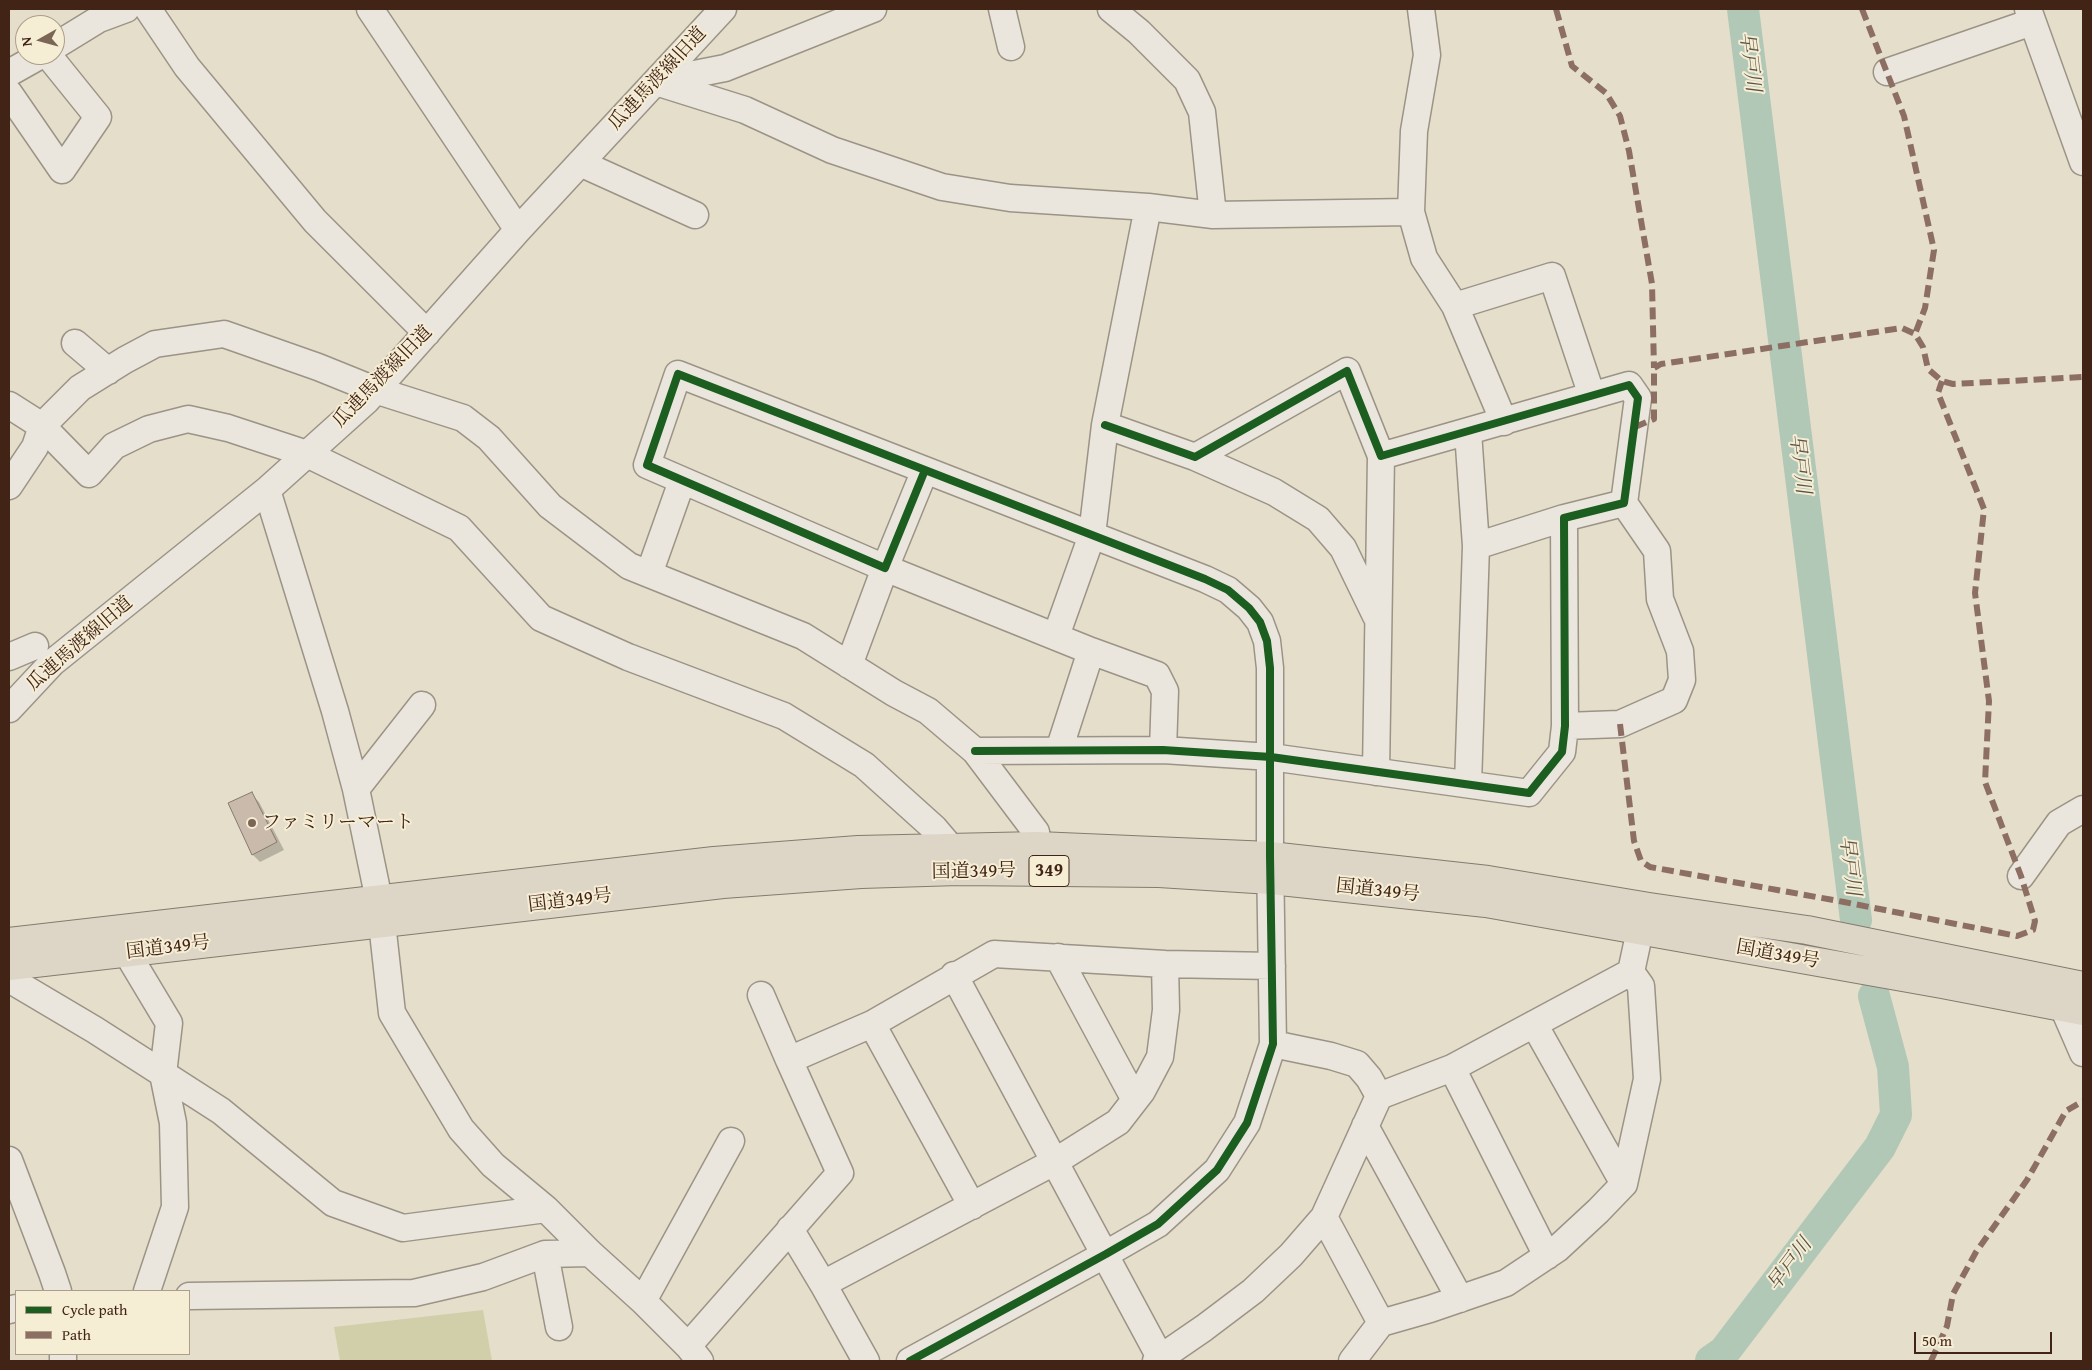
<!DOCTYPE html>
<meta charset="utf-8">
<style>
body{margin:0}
#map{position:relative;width:2092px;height:1370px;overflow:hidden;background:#e5deca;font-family:"Gentium Book Plus",serif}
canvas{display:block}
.frame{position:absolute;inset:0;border:10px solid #422416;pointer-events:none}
.legend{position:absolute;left:15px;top:1290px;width:175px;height:65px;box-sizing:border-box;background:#f6edd5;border:1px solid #ae9d89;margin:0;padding:6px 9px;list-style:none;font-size:15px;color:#422416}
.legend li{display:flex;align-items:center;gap:10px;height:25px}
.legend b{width:25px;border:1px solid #ae9d89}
.north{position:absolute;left:15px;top:15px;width:50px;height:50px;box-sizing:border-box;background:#f6edd5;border:1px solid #ae9d89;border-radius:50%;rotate:263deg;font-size:14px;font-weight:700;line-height:20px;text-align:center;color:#422416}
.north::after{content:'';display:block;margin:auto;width:18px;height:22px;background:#7b6555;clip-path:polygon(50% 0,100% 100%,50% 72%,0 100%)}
.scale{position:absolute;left:1914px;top:1332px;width:138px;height:22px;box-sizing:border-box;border:2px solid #422416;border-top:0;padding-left:6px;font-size:15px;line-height:18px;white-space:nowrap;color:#422416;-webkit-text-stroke:4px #f6edd5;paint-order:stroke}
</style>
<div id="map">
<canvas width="2092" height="1370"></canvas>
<div class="frame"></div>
<ul class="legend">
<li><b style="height:6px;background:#1b5e20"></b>Cycle path</li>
<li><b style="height:6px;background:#8d6e63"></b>Path</li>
</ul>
<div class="north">N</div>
<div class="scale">50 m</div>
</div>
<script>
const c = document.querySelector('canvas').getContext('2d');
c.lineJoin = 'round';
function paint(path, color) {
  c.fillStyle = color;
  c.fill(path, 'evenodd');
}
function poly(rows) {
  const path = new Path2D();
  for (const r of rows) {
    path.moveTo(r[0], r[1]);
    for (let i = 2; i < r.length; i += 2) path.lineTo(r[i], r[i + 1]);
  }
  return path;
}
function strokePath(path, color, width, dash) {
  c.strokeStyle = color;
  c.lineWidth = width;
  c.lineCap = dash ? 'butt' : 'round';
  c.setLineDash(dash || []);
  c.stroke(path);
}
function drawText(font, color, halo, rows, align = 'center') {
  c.font = font + ' "Gentium Book Plus","Noto Serif JP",serif';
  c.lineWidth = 4;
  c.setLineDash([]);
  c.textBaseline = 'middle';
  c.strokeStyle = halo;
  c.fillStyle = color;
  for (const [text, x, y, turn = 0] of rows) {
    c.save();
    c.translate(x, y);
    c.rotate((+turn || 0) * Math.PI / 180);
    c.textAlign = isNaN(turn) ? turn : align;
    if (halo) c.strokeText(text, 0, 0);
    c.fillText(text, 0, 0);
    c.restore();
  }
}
const green = poly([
 [483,1310,492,1361,340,1361,334,1327]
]);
const shadow = poly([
 [251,794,259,802,284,850,260,862,253,855]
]);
const river = poly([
 [1743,9,1856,920],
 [1711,1361,1724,1352,1880,1147,1896,1115,1893,1067,1874,996]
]);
const building = poly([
 [252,792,277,842,252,855,228,803,252,792]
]);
const minor = poly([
 [148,9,187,67,315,221,427,333],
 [370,9,518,230],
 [1002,9,1011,47],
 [1111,9,1139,32,1187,80,1202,112,1213,215],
 [1421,9,1427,55,1414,131,1411,212,1424,258,1455,306,1504,422],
 [2028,9,2083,162],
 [55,46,99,19,126,9],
 [1887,72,2032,22],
 [9,73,41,55],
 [659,81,725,68,873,9],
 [656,82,745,110,832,150,942,187,1010,198,1148,207,1213,215,1411,212],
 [9,93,62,170,98,117,48,55],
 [580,163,695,215],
 [1455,306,1552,276,1592,396],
 [75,343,108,371],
 [9,405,42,426,80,388,125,360,155,344,224,334,318,367,375,390,463,418,489,438,550,506,629,566,803,636,894,693,928,711,975,751,1036,832,1038,846],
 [1195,457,1274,492,1318,519,1343,548,1376,616],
 [9,486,35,447,42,426,89,474,114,446,149,429,188,419,228,428,307,454,459,528,541,618,628,657,784,716,864,765,934,828,951,848],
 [267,490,335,711,356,789,379,900],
 [1476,546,1564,518],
 [649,574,682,481],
 [1056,636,1092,535,1105,425,1148,207],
 [9,657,35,646],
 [849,665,885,568,1091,651],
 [9,709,52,663,267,490,366,401,518,230,723,9],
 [1565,726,1620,724,1674,700,1682,680,1680,651,1660,599,1657,551,1624,503],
 [1059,750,1091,651,1157,675,1165,691,1163,750],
 [975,751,1163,750,1271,757,1529,793,1562,752,1565,726,1564,518,1624,503,1638,398,1629,385,1381,456,1347,371,1195,457,1105,425],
 [1376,772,1381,456],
 [1468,784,1476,546,1468,432],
 [356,789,422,705],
 [2021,876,2059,823,2083,809],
 [382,923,392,1013,461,1129,493,1165,546,1209,590,1253,643,1301,688,1346,700,1361],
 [127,953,169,1023,163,1074,173,1123,175,1207,147,1291],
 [1058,957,1135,1100],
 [954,975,1162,1361],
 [9,979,95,1030,221,1111,333,1203,403,1228,546,1209],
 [761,995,789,1060],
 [2063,1007,2083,1053],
 [872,1024,972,1206],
 [1534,1024,1624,1184],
 [1273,1044,1331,1056,1357,1064,1369,1078,1379,1096,1452,1068,1631,972],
 [1452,1068,1547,1256],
 [1379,1096,1324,1217,1381,1323],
 [1365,1126,1460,1299],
 [9,1160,52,1273,58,1291],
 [790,1229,823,1284],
 [545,1254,559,1327],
 [189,1296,414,1293,483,1277,545,1254,590,1253],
 [643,1301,731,1141],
 [9,1310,16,1308],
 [688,1346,840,1173,789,1060,872,1024,994,954,1165,964,1272,966],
 [63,1354,63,1361],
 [866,1361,823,1284,1056,1161,1118,1122,1142,1091,1160,1057,1166,1010,1165,964],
 [910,1361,1106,1254,1158,1224,1217,1170,1247,1123,1273,1044,1270,856,1270,668,1267,641,1260,622,1249,608,1228,590,1205,579,925,470,678,374,647,465,885,568,925,470],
 [1156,1361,1204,1328,1253,1291,1291,1255,1324,1217],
 [1352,1361,1381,1323,1430,1309,1506,1283,1557,1249,1598,1211,1624,1184,1647,1079,1641,986,1631,972,1640,930]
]);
const highway = poly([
 [9,942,714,861,858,850,1038,846,1270,856,1488,880,1649,907,1807,930,2083,986],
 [9,966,723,884,861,874,958,871,1159,873,1271,880,1486,903,1942,984,2083,1011]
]);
const quiet = poly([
 [1556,9,1572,66,1606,93,1620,116,1629,151,1652,284,1654,368],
 [1862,9,1904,116,1934,250,1925,308,1915,334],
 [1635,427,1654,419,1654,368,1661,364,1902,328,1915,334,1923,347,1928,369,1942,381,1953,384,2083,377],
 [1620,724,1634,841,1641,861,1650,867,1844,902,2017,936,2033,930,2035,921,2021,876,1985,782,1989,701,1975,593,1984,509,1938,393,1942,381],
 [1931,1361,1947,1326,1953,1294,1976,1252,2027,1180,2066,1111,2083,1101]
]);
const cycleway = poly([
 [975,751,1163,750,1271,757,1529,793,1562,752,1565,726,1564,518,1624,503,1638,398,1629,385,1381,456,1347,371,1195,457,1105,425],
 [910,1361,1106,1254,1158,1224,1217,1170,1247,1123,1273,1044,1270,856,1270,668,1267,641,1260,622,1249,608,1228,590,1205,579,925,470,678,374,647,465,885,568,925,470]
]);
const markers = [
 [252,823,5,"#7b6555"]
];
const shields = [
 [1049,871,40]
];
const shieldNames = [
 ["349",1049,871]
];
const streetNames = [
 ["瓜連馬渡線旧道",658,79,-47],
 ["瓜連馬渡線旧道",383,377,-46],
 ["瓜連馬渡線旧道",80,644,-41],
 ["国道349号",974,872,-1],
 ["国道349号",1378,891,6],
 ["国道349号",570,901,-7],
 ["国道349号",168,948,-7],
 ["国道349号",1778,955,10]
];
const poiNames = [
 ["ファミリーマート",262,823]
];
const waterNames = [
 ["早戸川",1749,62,83],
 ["早戸川",1799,464,83],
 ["早戸川",1849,866,83],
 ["早戸川",1790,1265,-53]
];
paint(green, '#d0cfaa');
paint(shadow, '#0003');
strokePath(river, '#b1c8b7', 32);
paint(building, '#cabaab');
strokePath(building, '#847a6f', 1);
strokePath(minor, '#9b9386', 29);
strokePath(highway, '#847a6f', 30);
strokePath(minor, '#eae6dd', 26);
strokePath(highway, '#ddd6c7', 28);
strokePath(quiet, '#8d6e63', 6, [12, 6]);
strokePath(cycleway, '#1b5e20', 8);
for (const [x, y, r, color] of markers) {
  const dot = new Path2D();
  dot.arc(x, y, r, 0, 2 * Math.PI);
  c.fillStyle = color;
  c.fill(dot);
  strokePath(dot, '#f6edd5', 2);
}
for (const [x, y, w] of shields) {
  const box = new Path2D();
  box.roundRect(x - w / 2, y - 15.5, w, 31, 4);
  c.fillStyle = '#f6edd5';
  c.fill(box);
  strokePath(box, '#422416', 1);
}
drawText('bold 18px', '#422416', null, shieldNames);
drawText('19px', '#422416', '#f6edd5', streetNames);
drawText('19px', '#422416', '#f6edd5', poiNames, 'left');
drawText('italic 20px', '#5d5244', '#f6edd5', waterNames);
</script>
